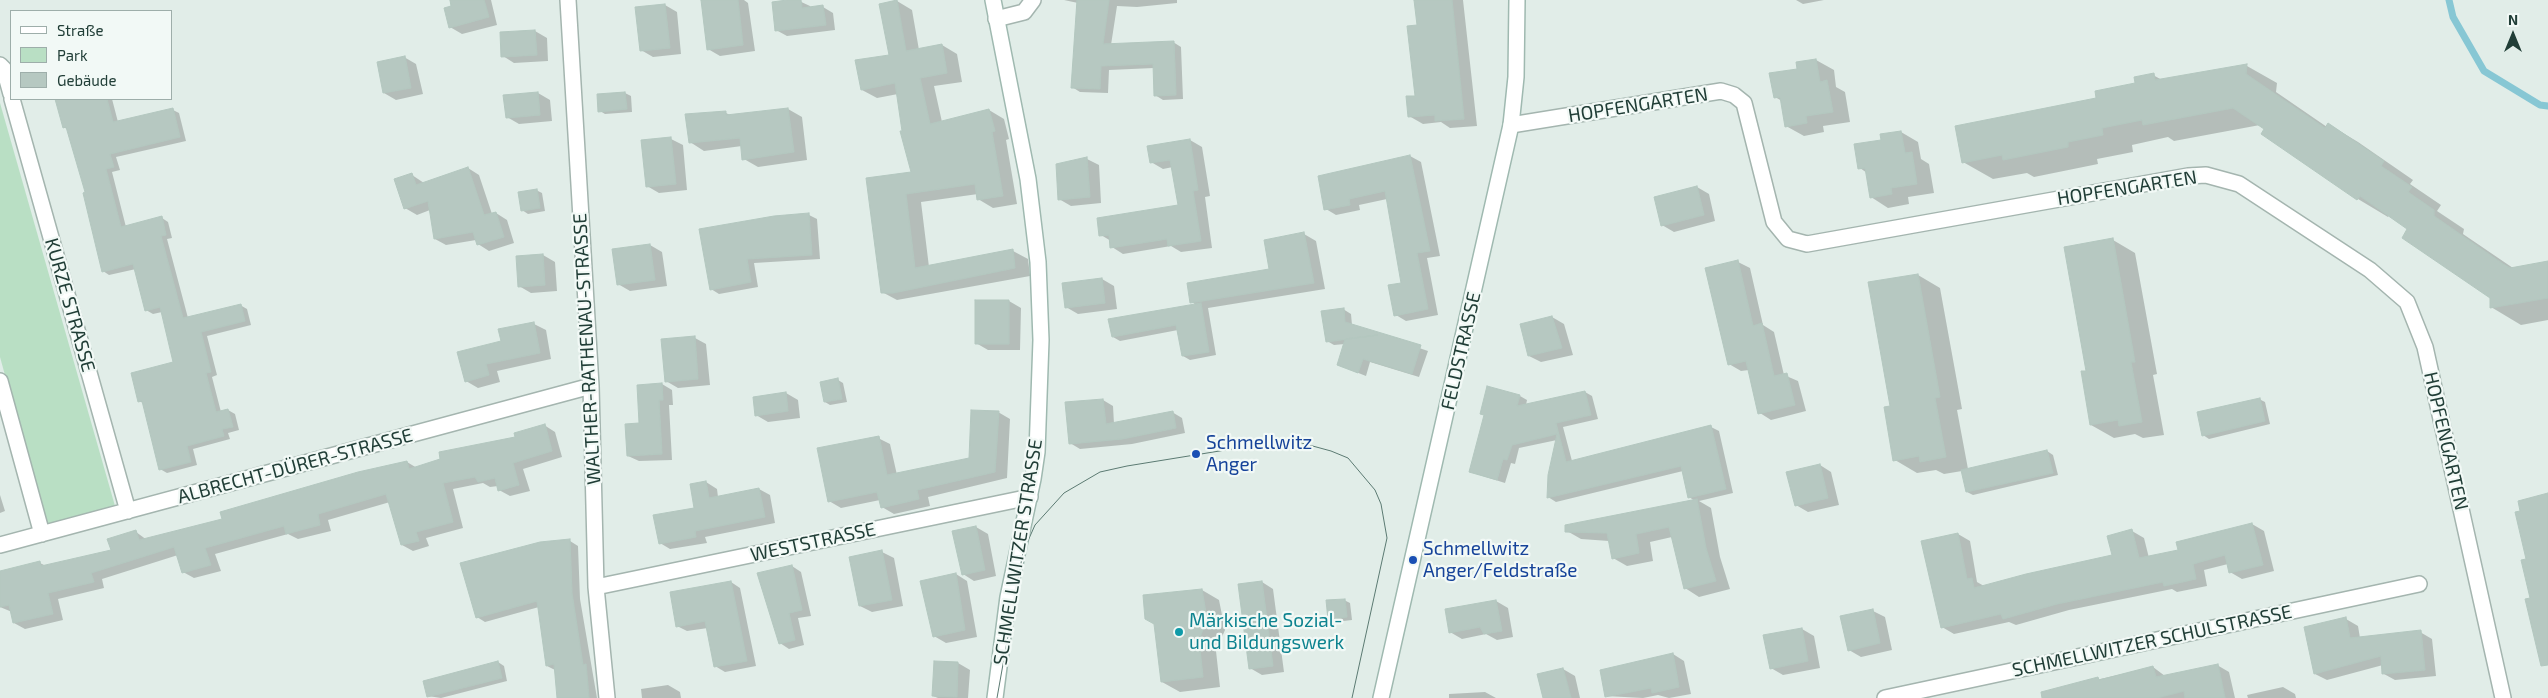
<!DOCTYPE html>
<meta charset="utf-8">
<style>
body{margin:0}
#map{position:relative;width:2548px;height:698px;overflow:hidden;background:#e1ede8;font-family:"Exo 2",sans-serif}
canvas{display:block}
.legend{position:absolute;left:10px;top:10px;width:162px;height:90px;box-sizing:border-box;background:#f2f9f6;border:1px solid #9eaeaa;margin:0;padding:6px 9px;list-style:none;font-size:15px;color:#213e37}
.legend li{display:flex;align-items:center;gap:10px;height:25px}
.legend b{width:25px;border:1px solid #9eaeaa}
.north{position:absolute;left:2488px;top:10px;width:50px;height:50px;-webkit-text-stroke:4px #f2f9f6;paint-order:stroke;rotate:0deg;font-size:14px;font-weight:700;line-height:20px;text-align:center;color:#213e37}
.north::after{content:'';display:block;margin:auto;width:18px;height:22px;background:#213e37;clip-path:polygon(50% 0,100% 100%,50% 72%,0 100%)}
</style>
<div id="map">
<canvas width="2548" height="698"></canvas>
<ul class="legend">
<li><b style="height:6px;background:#fff"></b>Straße</li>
<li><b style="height:14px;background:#b9dfc4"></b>Park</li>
<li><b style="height:14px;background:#b6c8c1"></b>Gebäude</li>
</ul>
<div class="north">N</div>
</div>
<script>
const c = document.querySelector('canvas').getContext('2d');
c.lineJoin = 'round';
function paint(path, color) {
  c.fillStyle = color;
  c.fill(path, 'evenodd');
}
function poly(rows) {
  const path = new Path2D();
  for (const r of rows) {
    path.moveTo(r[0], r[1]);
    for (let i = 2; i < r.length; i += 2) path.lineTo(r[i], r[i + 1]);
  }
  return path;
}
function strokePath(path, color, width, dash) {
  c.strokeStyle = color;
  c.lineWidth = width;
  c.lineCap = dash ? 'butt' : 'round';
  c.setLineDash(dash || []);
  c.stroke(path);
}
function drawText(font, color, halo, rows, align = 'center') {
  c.font = font + ' "Exo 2",sans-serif';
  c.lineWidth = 4.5;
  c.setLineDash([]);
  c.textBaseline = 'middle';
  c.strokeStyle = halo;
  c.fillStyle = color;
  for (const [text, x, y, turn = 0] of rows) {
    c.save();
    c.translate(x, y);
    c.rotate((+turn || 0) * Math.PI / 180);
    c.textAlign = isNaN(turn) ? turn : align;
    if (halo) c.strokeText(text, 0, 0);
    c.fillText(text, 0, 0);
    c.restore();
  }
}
const green = poly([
 [0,103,115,506,46,524,0,357]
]);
const shadow = poly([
 [451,0,491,0,497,25,462,34,450,27,453,7],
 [706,0,744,0,748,3,755,51,720,56,708,49],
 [797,0,810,6,811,8,823,7,833,13,835,30,787,36,776,30],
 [1064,0,1177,0,1177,3,1137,7,1117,6,1111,45,1173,42,1181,47,1183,99,1163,100,1155,95,1154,68,1109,70,1108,93,1080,92,1072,87,1078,3],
 [1416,0,1463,0,1477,126,1450,128,1441,122,1423,124,1409,116,1416,97,1419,26],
 [1796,0,1824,0,1803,4],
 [897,1,912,10,919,50,942,45,957,54,962,82,934,86,942,122,989,110,1004,119,1009,139,1006,140,1017,204,993,208,978,199,978,194,921,202,929,267,1013,251,1028,259,1030,276,897,300,882,292,867,179,912,173,898,94,877,98,862,90,890,56],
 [665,5,677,12,681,54,653,57,641,50],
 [535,31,547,38,548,61,514,63,503,56],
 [404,57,416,64,423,94,396,100,384,93],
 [1816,60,1834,70,1836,87,1845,92,1850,122,1823,126,1824,132,1804,136,1786,126,1782,101,1775,97,1798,70],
 [2247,66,2277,83,2276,92,2327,127,2328,124,2358,142,2413,180,2410,184,2441,205,2437,211,2464,229,2463,234,2513,268,2548,262,2548,320,2521,325,2491,307,2491,298,2409,229,2389,215,2388,217,2358,199,2263,134,2266,129,2260,125,2174,141,2168,137,2132,145,2133,152,2097,159,2098,164,2034,177,2027,173,1993,179,1963,162,2098,99,2137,84,2153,75,2162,80],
 [538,93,550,100,552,121,519,124,507,117],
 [625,93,631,96,632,112,605,114,600,111],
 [57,99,112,99,118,122,173,110,179,113,186,141,116,157,120,170,112,172,126,227,162,218,168,222,172,238,167,239,188,318,240,305,247,309,251,325,207,336,217,375,212,377,221,412,228,410,235,414,239,430,228,433,230,439,193,449,197,465,167,473,160,469,143,403,139,401,174,363,162,312,153,314,146,310,136,269,109,275,103,271,86,193,68,130,64,127],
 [788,109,802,117,807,160,758,167,744,159,742,146,704,151,690,142,726,113,732,116],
 [1901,132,1918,142,1921,159,1929,164,1934,193,1908,197,1909,204,1888,208,1871,197,1867,173,1860,168],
 [671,139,683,145,687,190,659,193,647,186],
 [1190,140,1202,147,1210,196,1205,197,1212,248,1181,252,1171,246,1123,254,1112,247,1111,241,1101,235,1179,206,1173,167,1163,169,1151,162],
 [1410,156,1421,162,1440,256,1427,258,1438,315,1406,321,1396,315,1402,284,1387,199,1359,205,1360,210,1336,215,1326,209],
 [1087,159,1099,165,1101,203,1071,206,1059,199],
 [468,168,479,175,492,214,496,213,507,220,514,243,489,251,478,244,476,240,446,245,435,239,430,210,417,215,405,208,412,175,424,183],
 [1697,187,1709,194,1715,221,1674,232,1662,225],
 [536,190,542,193,545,211,528,214,522,210],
 [809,215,817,219,820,259,754,263,758,287,719,294,711,289,701,230],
 [1304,234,1316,241,1325,289,1208,308,1216,355,1190,360,1183,356,1178,330,1120,341,1113,337,1196,305,1192,302,1271,270],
 [2113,240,2135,253,2157,374,2153,375,2164,435,2143,438,2135,434,2114,438,2091,425,2088,372],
 [650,245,662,252,667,286,630,291,618,284],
 [543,255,555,262,557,291,531,293,519,286],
 [1738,262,1750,268,1763,325,1774,332,1784,375,1798,381,1806,411,1771,420,1760,413,1749,370,1741,371,1729,364],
 [1918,275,1940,288,1962,409,1957,410,1968,469,2047,451,2053,455,2058,475,1973,495,1967,492,1962,471,1944,474,1936,470,1917,473,1895,460,1891,407],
 [1102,279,1114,286,1117,309,1078,314,1066,307],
 [1009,301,1021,308,1020,350,988,350,976,343],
 [1343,309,1351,314,1352,325,1428,351,1419,377,1370,362,1366,376,1338,365,1345,344,1334,345,1327,341],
 [1552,317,1564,324,1573,355,1541,362,1529,356,1521,325],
 [534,324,546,330,551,359,497,371,500,382,478,388,466,381,502,342],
 [695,338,706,344,710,385,678,388,666,381],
 [838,380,843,383,847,402,830,405,825,402],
 [662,384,672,390,673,405,669,405,672,460,639,461,628,456,641,424],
 [1585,392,1592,396,1598,419,1563,427,1572,461,1711,427,1719,431,1733,493,1699,501,1711,508,1720,557,1730,589,1699,597,1685,588,1672,537,1650,542,1653,561,1627,566,1613,558,1609,541,1581,539,1567,531,1695,501,1689,497,1683,471,1556,502,1548,497,1557,440,1519,448,1515,464,1511,463,1505,483,1470,472,1520,396,1527,400,1526,405],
 [786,393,798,400,800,418,768,422,756,415],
 [2259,399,2265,402,2270,424,2209,439,2203,435],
 [1103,400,1113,406,1114,424,1172,412,1182,418,1185,433,1132,444,1080,449,1070,443],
 [998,412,1010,419,1007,478,928,497,930,506,894,514,882,507,880,500,841,508,829,501,878,438,890,444,897,475,970,459],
 [544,425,555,432,562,457,523,469,530,491,510,496,499,490,498,486,490,487,483,483,453,489,463,528,426,538,429,546,413,551,402,545,390,502,328,520,331,531,298,539,288,534,215,554,221,571,194,578,183,572,178,555,102,579,104,588,58,599,63,620,25,629,14,623,12,612,0,607,0,573,40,563,46,566,112,551,136,532,147,540,224,520,407,462,417,468,516,438],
 [1820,465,1831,472,1839,505,1808,512,1796,505],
 [706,482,717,489,718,497,759,489,770,495,775,523,705,537,707,543,670,549,660,543,695,509],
 [0,495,5,511,0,513],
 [2252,524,2264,531,2274,571,2242,579,2230,572,2228,564,2204,570,2207,586,2177,592,2172,589,2069,610,2016,625,2009,622,1954,634,1942,627,1958,534,1970,541,1977,582,1984,586,2113,556,2132,531,2144,538,2149,558,2180,551],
 [976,527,988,534,996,576,974,581,963,574],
 [570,541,578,546,580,599,597,698,558,698,555,670,547,666,539,607,485,622,477,617],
 [882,552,894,558,903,606,872,612,860,606],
 [792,566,801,572,811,616,798,618,804,645,789,649,780,643],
 [956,574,967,581,977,637,946,643,934,636],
 [731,582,740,588,756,666,725,672,715,666,708,628,687,631,677,626],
 [1262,582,1273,589,1284,672,1262,675,1250,668],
 [1202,590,1219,600,1225,630,1216,651,1220,687,1180,692,1162,682],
 [1344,600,1350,603,1352,620,1335,622,1330,619],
 [1496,601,1508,608,1513,637,1497,640,1486,634,1462,639,1450,632],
 [1873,611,1885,617,1892,650,1861,657,1849,650],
 [2346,619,2358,626,2360,638,2420,632,2432,639,2436,676,2395,680,2384,674,2383,665,2327,680,2315,674],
 [1802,629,1814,636,1820,668,1783,675,1771,668],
 [1673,654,1684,661,1691,694,1669,698,1658,695,1643,698,1606,696],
 [498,662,504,666,507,681,441,698,428,696],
 [935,662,958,663,970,670,968,698,938,698,933,696],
 [2217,665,2229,672,2235,698,2069,698,2065,687,2153,667,2165,676],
 [1563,669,1575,676,1580,698,1544,698],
 [668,685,680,692,681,698,642,698,641,689],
 [2283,687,2295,694,2296,698,2248,698,2247,695],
 [1485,692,1496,698,1449,698,1449,694]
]);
const stream = poly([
 [2449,0,2453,17,2484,71,2540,105,2548,106]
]);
const building = poly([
 [450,0,484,0,489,17,449,28,444,8,451,6,450,0],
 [701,0,738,0,743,45,707,50,701,0],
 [787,0,801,0,802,8,823,5,826,25,775,31,772,2,787,0],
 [897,0,906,51,942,44,947,73,920,78,930,124,989,109,995,131,992,132,1003,196,977,200,975,184,906,194,915,268,1013,249,1015,268,893,293,881,293,866,178,911,172,900,131,902,131,895,83,861,90,855,60,889,55,879,4,897,0],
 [1077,0,1109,0,1103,44,1174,41,1176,95,1154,96,1153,64,1101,66,1100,89,1071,88,1077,0],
 [1414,0,1452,0,1464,119,1435,121,1435,115,1408,117,1406,96,1415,96,1407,26,1417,25,1414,0],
 [665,4,670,48,640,51,635,7,665,4],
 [535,30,537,55,501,57,500,32,535,30],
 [405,56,411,88,383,93,377,62,405,56],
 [1816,59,1820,82,1827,80,1833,112,1806,116,1807,123,1785,127,1780,97,1774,98,1769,73,1797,69,1796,62,1816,59],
 [2247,64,2246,74,2325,128,2328,123,2384,161,2381,166,2412,187,2408,192,2434,210,2434,216,2503,264,2510,268,2548,261,2548,298,2490,308,2490,298,2402,238,2407,229,2360,196,2357,200,2261,134,2264,129,2233,108,2143,125,2142,120,2102,128,2103,135,2068,142,2068,147,2003,160,2002,155,1962,163,1955,126,2096,98,2095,91,2135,83,2134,77,2154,73,2155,80,2247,64],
 [538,92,540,115,506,118,503,95,538,92],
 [625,92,627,109,598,112,597,94,625,92],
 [55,99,107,99,113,122,173,108,180,137,110,154,114,167,106,169,121,227,162,216,166,235,161,236,183,318,241,304,245,321,201,332,211,372,206,373,216,412,228,409,233,427,222,429,224,436,187,446,191,462,159,470,142,401,138,402,131,373,173,362,160,307,145,311,133,264,102,272,83,193,85,192,66,127,63,128,55,99],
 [788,108,794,152,742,160,740,138,689,143,685,114,726,111,726,115,788,108],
 [1901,131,1905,153,1912,152,1917,184,1891,188,1892,194,1870,198,1865,168,1858,169,1854,144,1881,140,1880,134,1901,131],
 [671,137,676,184,646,187,641,140,671,137],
 [1190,139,1198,190,1193,191,1201,241,1168,246,1167,239,1110,248,1109,235,1099,236,1097,218,1178,205,1170,160,1150,163,1147,146,1190,139],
 [1410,155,1430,251,1417,253,1428,309,1394,316,1388,285,1401,283,1385,191,1349,199,1350,205,1324,210,1318,176,1410,155],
 [1087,157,1090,197,1058,200,1056,164,1087,157],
 [468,167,484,215,496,212,504,237,477,245,473,232,434,239,428,201,404,209,394,179,412,173,416,185,468,167],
 [1697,186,1704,215,1661,226,1654,197,1697,186],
 [537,189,540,208,521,211,518,192,537,189],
 [809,213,812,255,747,259,751,282,710,290,699,229,774,216,809,213],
 [1304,232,1314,283,1190,303,1187,283,1269,269,1264,240,1304,232],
 [2113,238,2135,362,2131,362,2142,422,2119,426,2118,420,2090,425,2081,371,2086,371,2064,247,2113,238],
 [650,244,655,280,617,285,612,249,650,244],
 [543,254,545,285,518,287,516,256,543,254],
 [1738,260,1753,326,1762,323,1774,376,1787,373,1795,405,1758,414,1746,361,1728,365,1705,268,1738,260],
 [1918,274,1940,397,1935,398,1946,457,1920,462,1919,456,1893,461,1884,407,1890,406,1868,282,1918,274],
 [1102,278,1105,303,1065,308,1062,283,1102,278],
 [975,300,1009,300,1009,344,975,344,975,300],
 [1201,303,1209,352,1182,356,1176,325,1112,337,1108,319,1201,303],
 [1344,308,1345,322,1421,345,1412,374,1363,359,1358,373,1337,365,1345,339,1378,335,1326,342,1321,311,1344,308],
 [1552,316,1562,348,1528,356,1520,324,1552,316],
 [534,322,540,353,486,364,489,375,465,382,457,352,501,341,498,329,534,322],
 [695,336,698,379,665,382,661,339,695,336],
 [838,378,842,399,824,402,820,382,838,378],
 [662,383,663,400,659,400,662,454,627,456,625,424,639,423,637,385,662,383],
 [1487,386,1520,395,1517,406,1585,391,1591,415,1556,423,1566,462,1711,425,1726,489,1688,498,1681,466,1547,498,1548,475,1557,434,1512,445,1507,460,1503,459,1497,480,1469,472,1484,415,1480,414,1487,386],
 [786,392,788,411,755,416,753,397,786,392],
 [2260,398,2265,421,2202,436,2197,412,2260,398],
 [1103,399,1106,424,1173,411,1176,428,1122,439,1069,444,1065,402,1103,399],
 [971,410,999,411,995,472,917,490,919,499,881,508,877,492,828,502,817,448,879,436,887,475,969,458,971,410],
 [545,424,552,451,513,463,519,485,498,491,495,478,478,482,475,477,443,483,453,522,416,532,419,541,401,545,386,494,318,514,320,525,286,534,284,526,205,548,211,565,182,573,174,547,91,573,94,582,48,593,53,614,13,623,9,605,0,607,0,571,40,561,41,566,111,550,107,539,136,530,139,540,222,519,220,512,358,472,407,461,409,469,440,459,439,452,515,437,514,433,545,424],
 [2047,450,2053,473,1966,492,1961,470,2047,450],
 [1820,464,1828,498,1795,506,1786,472,1820,464],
 [706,481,709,498,759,488,765,517,695,531,696,537,659,544,653,515,694,508,690,484,706,481],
 [2548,493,2548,665,2541,666,2525,599,2530,598,2521,560,2526,559,2515,512,2520,511,2518,501,2548,493],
 [1697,499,1706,548,1716,581,1684,589,1669,527,1636,534,1639,553,1612,559,1607,533,1565,532,1565,525,1697,499],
 [2252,523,2263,565,2229,573,2225,555,2193,564,2196,579,2164,586,2163,582,2057,604,2003,619,2001,614,1941,628,1921,541,1958,533,1967,579,1972,578,1974,588,2026,574,2112,555,2107,536,2132,529,2139,558,2178,550,2176,542,2252,523],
 [976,526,985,570,962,575,952,531,976,526],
 [570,539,572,593,583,665,586,664,589,698,557,698,554,664,546,666,537,601,476,618,460,563,540,542,570,539],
 [882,550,892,600,859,606,849,557,882,550],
 [792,565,802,610,789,613,795,640,779,644,757,573,792,565],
 [956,573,965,630,933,637,920,581,956,573],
 [731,581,747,661,714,667,705,621,676,627,670,592,731,581],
 [1262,581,1273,666,1249,669,1238,584,1262,581],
 [1202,589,1207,619,1199,640,1203,677,1161,682,1154,624,1145,619,1143,595,1202,589],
 [1345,599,1347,617,1328,620,1326,600,1345,599],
 [1496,600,1502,631,1484,634,1480,627,1449,633,1445,609,1496,600],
 [1873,609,1880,643,1848,651,1840,616,1873,609],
 [2346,617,2350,638,2421,630,2425,670,2382,674,2381,656,2314,674,2304,627,2346,617],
 [1802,628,1808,661,1770,669,1763,635,1802,628],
 [1673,653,1679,687,1652,693,1651,688,1605,697,1600,670,1673,653],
 [498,661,502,678,427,697,423,681,498,661],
 [934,661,958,662,957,697,932,696,934,661],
 [2218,664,2225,698,2185,698,2184,691,2157,698,2042,698,2041,692,2098,677,2099,680,2153,666,2156,677,2218,664],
 [1563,668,1571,698,1543,698,1537,674,1563,668]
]);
const street = poly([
 [568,0,591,386,596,587,607,698],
 [996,19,1024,12,1033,0],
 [0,65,4,69,11,94],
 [12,99,128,511],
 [1511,125,1721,91,1734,95,1744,103,1774,222,1788,239,1807,244,2188,176,2206,175,2239,184,2370,270,2407,302,2425,347,2503,698],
 [0,381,42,534],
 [0,545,591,386],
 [596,587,1030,497],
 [1885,698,2419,584]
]);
const secondary = poly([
 [993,0,1028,179,1038,262,1041,340,1037,452,1033,479,1008,597,995,698],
 [1381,698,1511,125,1516,77,1517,0]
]);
const tram = poly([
 [997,698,1023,552,1035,525,1064,493,1100,472,1127,466,1275,442,1298,442,1331,451,1348,458,1375,490,1381,504,1387,538,1352,698]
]);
const markers = [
 [1196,454,5,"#1a4fb4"],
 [1413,560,5,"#1a4fb4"],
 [1179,632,5,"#0f9aa8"]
];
const streetNames = [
 ["HOPFENGARTEN",1638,105,-9],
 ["HOPFENGARTEN",2127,188,-9],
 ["KURZE STRASSE",70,305,74],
 ["WALTHER-RATHENAU-STRASSE",587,349,-93],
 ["FELDSTRASSE",1461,351,-77],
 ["HOPFENGARTEN",2446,441,77],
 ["ALBRECHT-DÜRER-STRASSE",295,466,-15],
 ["WESTSTRASSE",813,542,-12],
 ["SCHMELLWITZER STRASSE",1018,552,-81],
 ["SCHMELLWITZER SCHULSTRASSE",2152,641,-12]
];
const transitNames = [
 ["Schmellwitz",1206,443],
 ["Anger",1206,465],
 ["Schmellwitz",1423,549],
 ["Anger/Feldstraße",1423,571]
];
const cultureNames = [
 ["Märkische Sozial-",1189,621],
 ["und Bildungswerk",1189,643]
];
paint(green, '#b9dfc4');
paint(shadow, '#0003');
strokePath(stream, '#87c7d4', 7);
paint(building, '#b6c8c1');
strokePath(building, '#b3c7bf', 1);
strokePath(street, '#a4b5af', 18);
strokePath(secondary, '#9fb9b0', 18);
strokePath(street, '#fff', 15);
strokePath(secondary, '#fff', 15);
strokePath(tram, '#5b7a72', 1);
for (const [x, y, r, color] of markers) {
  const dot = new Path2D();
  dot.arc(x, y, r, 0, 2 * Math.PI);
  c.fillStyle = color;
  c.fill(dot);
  strokePath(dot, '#f2f9f6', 2);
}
drawText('19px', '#213e37', '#f2f9f6', streetNames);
drawText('19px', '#164399', '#f2f9f6', transitNames, 'left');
drawText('19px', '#0d838f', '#f2f9f6', cultureNames, 'left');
</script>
